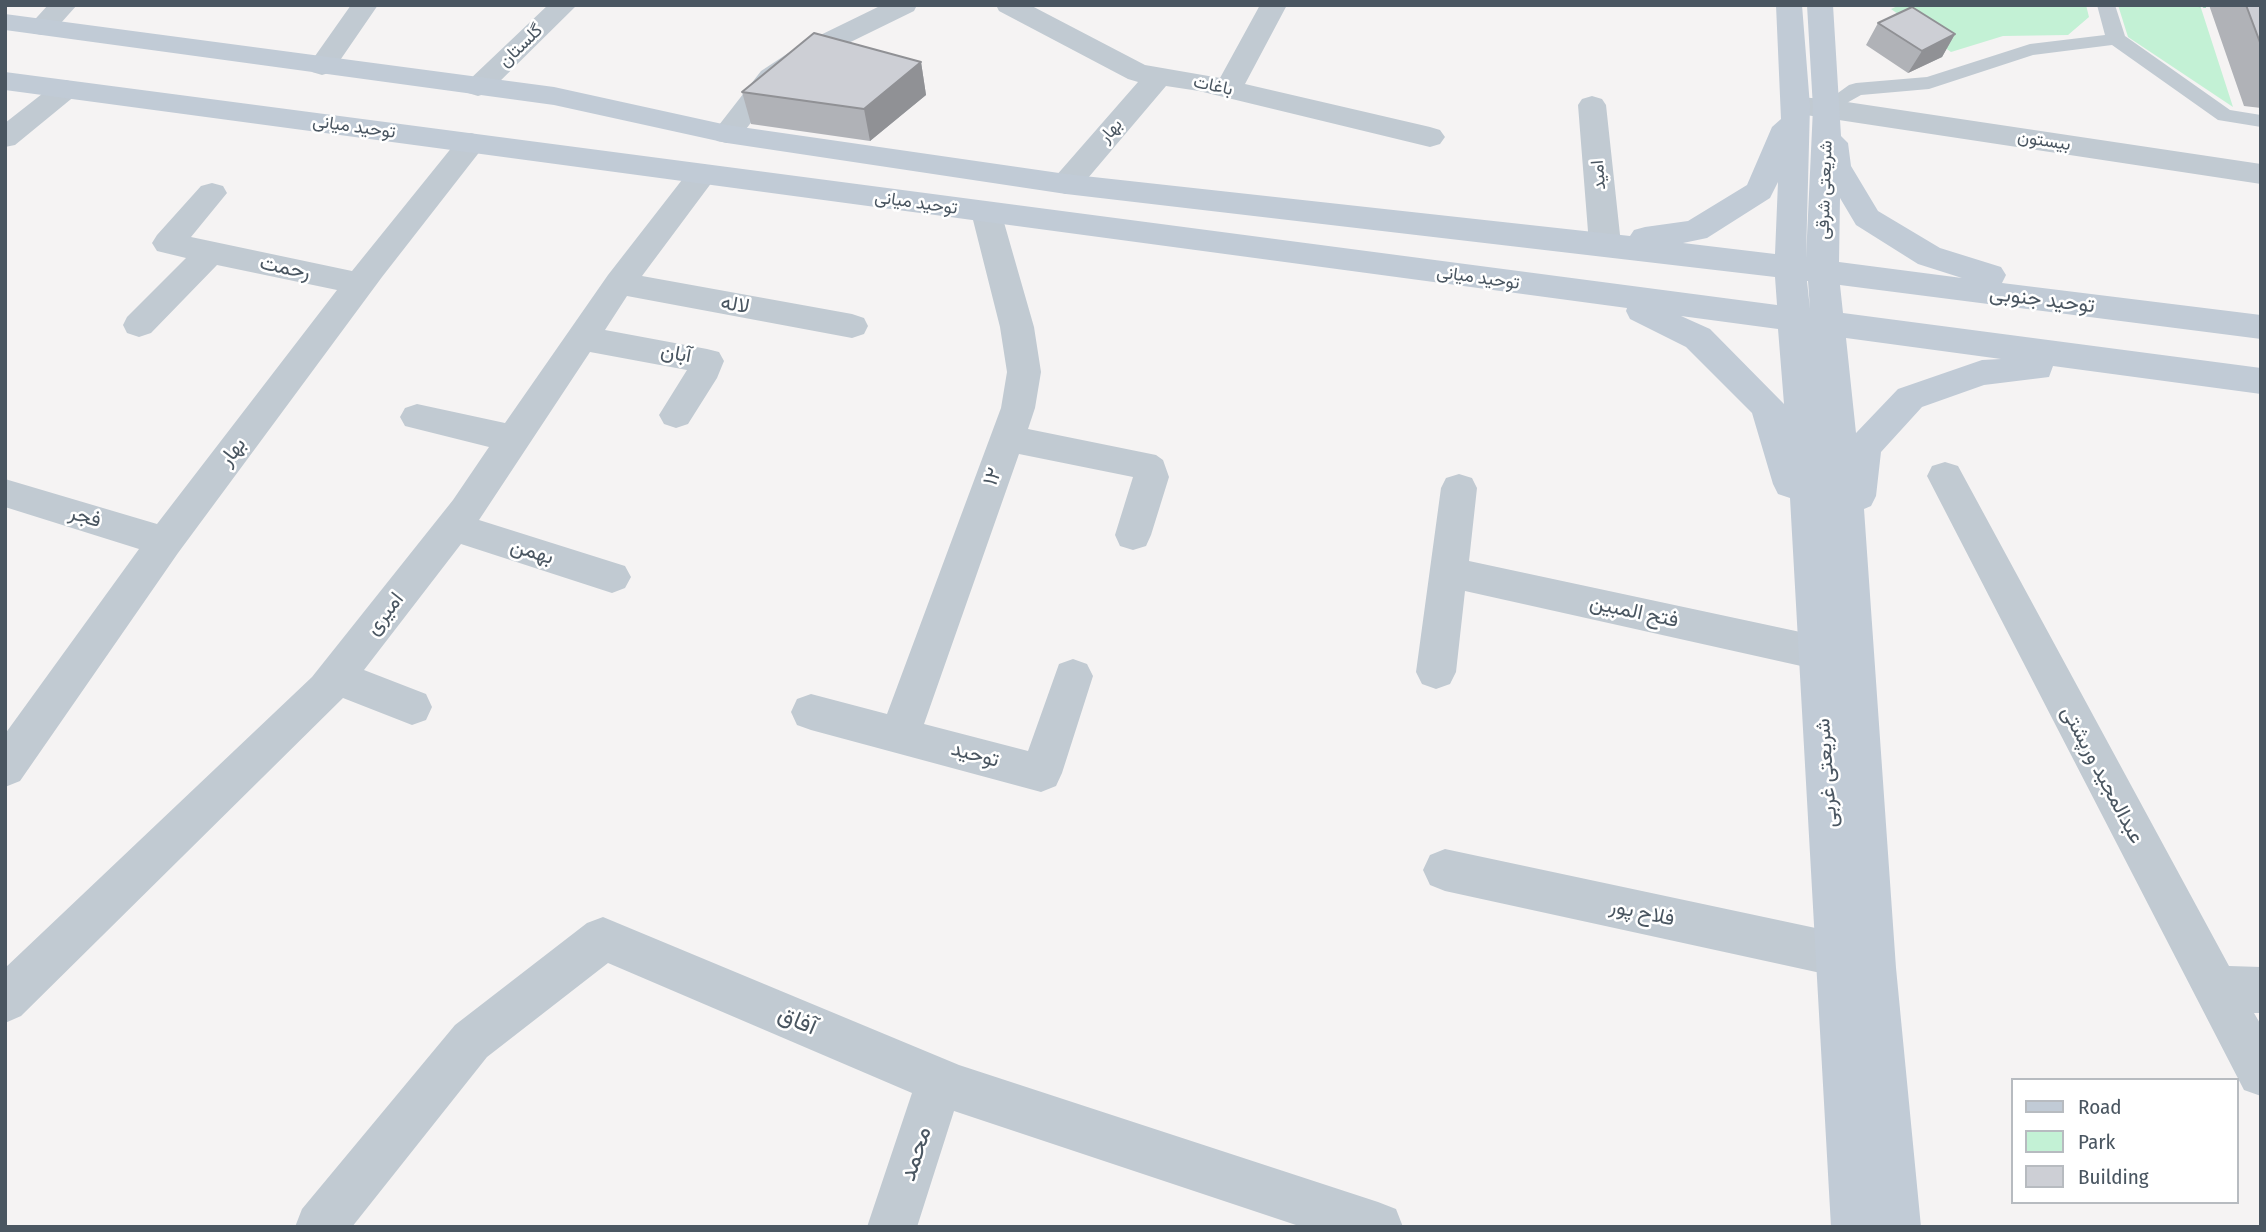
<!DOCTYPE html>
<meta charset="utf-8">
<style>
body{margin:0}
#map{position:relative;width:2266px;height:1232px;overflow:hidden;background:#f5f3f3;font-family:"Fira Sans Condensed",sans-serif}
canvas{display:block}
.frame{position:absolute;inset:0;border:7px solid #4a5661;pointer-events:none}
.legend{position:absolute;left:2011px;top:1078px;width:228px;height:126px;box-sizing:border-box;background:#fff;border:2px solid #b7bbc0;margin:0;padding:9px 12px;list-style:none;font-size:21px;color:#4a5661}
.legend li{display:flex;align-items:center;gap:14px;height:35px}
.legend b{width:35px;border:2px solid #b7bbc0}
</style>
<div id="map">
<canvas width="2266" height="1232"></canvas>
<div class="frame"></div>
<ul class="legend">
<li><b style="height:9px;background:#c1cbd6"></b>Road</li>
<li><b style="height:19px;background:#c3f1d5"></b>Park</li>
<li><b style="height:19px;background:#cdcfd5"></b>Building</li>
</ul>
</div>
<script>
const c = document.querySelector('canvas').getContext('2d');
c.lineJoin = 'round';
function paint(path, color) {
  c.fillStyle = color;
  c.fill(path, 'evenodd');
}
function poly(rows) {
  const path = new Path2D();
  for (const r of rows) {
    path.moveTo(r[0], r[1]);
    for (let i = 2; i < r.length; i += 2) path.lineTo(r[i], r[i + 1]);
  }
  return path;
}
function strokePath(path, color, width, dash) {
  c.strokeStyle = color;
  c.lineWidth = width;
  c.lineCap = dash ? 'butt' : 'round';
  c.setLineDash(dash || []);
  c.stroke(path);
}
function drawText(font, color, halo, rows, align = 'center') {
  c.font = font + ' "Fira Sans Condensed",Vazirmatn,sans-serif';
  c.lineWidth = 5;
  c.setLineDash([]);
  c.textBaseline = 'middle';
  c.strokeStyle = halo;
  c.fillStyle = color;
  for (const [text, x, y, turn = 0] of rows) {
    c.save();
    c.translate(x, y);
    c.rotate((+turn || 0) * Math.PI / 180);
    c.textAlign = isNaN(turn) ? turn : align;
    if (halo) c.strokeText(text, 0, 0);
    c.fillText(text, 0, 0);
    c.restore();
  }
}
const green = poly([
 [1900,5,2086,5,2089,17,2068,35,2003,36,1951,52,1891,9],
 [2118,5,2200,5,2233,107,2128,37]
]);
const path = poly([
 [2196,5,2206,6]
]);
const service = poly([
 [2097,5,2115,5,2125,36,2230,110,2261,115,2261,127,2218,120,2112,45,2033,55,1929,89,1861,95,1827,114,1820,112,1817,108,1849,85,1856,83,1927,77,2030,44,2105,35,2097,5]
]);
const minor = poly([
 [48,5,77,5,52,33,42,35,32,33,28,27,48,5],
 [351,5,378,5,332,72,322,75,312,72,308,66,351,5],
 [548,5,577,5,488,93,478,96,468,93,464,87,468,81,548,5],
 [882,5,917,5,914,11,822,56,781,83,737,141,727,143,717,141,712,134,761,71,802,44,882,5],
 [996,5,1030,5,1145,65,1220,78,1260,5,1287,5,1245,84,1430,127,1440,130,1445,137,1440,144,1430,147,1199,91,1166,86,1077,191,1066,194,1055,191,1051,184,1055,177,1138,82,1128,79,999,11,996,5],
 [66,80,76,83,80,89,76,95,15,145,5,147,5,123,56,83,66,80],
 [1592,96,1602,99,1606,105,1621,244,1616,252,1605,255,1594,252,1589,244,1578,105,1582,99,1592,96],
 [1796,97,1827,99,2261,164,2261,184,1786,112,1782,106,1786,100,1796,97],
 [471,133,481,136,486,143,481,150,382,277,178,553,20,781,5,787,5,734,139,549,5,507,5,479,157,524,337,290,217,265,151,333,139,337,127,333,123,325,127,317,186,258,157,251,152,243,157,235,201,186,212,183,223,186,227,193,191,237,352,271,461,136,471,133],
 [703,164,714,167,718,174,642,276,852,314,864,318,868,326,864,334,852,338,627,296,605,330,707,349,719,352,724,361,717,378,688,424,676,428,664,424,659,415,687,370,590,352,479,520,625,566,631,577,625,588,612,593,461,544,364,670,426,694,432,707,426,720,412,725,343,698,21,1016,5,1023,5,968,312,677,453,500,489,447,405,426,400,417,405,408,417,404,505,423,608,275,692,167,703,164],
 [986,202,997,205,1001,212,1034,327,1041,372,1035,408,1028,429,1156,455,1163,460,1169,477,1151,535,1146,546,1133,550,1120,546,1115,535,1133,477,1019,454,924,724,1028,751,1059,664,1073,659,1087,664,1093,676,1062,773,1056,786,1041,792,811,730,797,725,791,712,797,699,811,694,887,714,1001,408,1007,372,1000,327,971,212,975,205,986,202],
 [1945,462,1958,466,2229,966,2261,967,2261,1013,2254,1013,2261,1025,2261,1096,2244,1090,1927,476,1932,466,1945,462],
 [1459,474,1472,478,1477,488,1469,561,1819,636,1833,641,1839,653,1833,665,1819,670,1465,591,1456,672,1450,684,1436,689,1422,684,1416,672,1441,488,1446,478,1459,474],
 [1445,849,1839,933,1855,939,1861,955,1855,971,1839,977,1445,891,1430,885,1423,870,1430,855,1445,849],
 [603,917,959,1065,1378,1202,1396,1209,1403,1227,1302,1227,954,1111,917,1227,867,1227,912,1093,608,963,487,1057,352,1227,295,1227,302,1209,455,1025,587,923,603,917]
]);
const secondary = poly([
 [1776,5,1802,5,1810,106,1806,258,1813,108,1807,5,1833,5,1841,136,1848,143,1851,166,1878,211,1940,248,2001,267,2006,275,2002,283,2261,315,2261,339,1840,285,1843,313,2261,368,2261,394,2053,366,2049,377,1984,385,1922,407,1881,452,1876,496,1871,506,1864,509,1896,968,1921,1227,1831,1227,1790,498,1778,494,1773,484,1752,413,1686,347,1630,319,1626,311,1627,308,5,90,5,72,1777,305,1775,277,1066,194,727,143,554,105,5,30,5,14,554,87,727,125,1066,174,1630,236,1634,230,1645,227,1688,221,1747,185,1772,127,1781,119,1776,5],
 [1778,182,1775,254,1683,243,1707,238,1770,198,1778,182],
 [1840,198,1856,225,1918,264,1962,278,1839,262,1840,198],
 [1807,281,1808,281,1810,309,1807,281],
 [1681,316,1778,329,1784,404,1710,329,1681,316],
 [1846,338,2001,359,1982,360,1898,389,1856,433,1846,338]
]);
const wall = poly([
 [2209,5,2261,5,2261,108,2244,106],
 [1878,23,1955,34,1942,57,1908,73,1866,45],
 [921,62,926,95,870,141,751,124,742,92]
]);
const shadedWall = poly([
 [1955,34,1942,57,1908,73,1922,51],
 [921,62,926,95,870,141,864,109]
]);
const building = poly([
 [2246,5,2261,5,2261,45,2246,5],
 [1912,7,1955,34,1922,51,1878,23,1912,7],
 [814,33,921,62,864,109,742,92,814,33]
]);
const farStreetnames = [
 ["گلستان",521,46,-44],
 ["باغات",1213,86,12],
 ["توحید میانی",354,127,8],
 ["بهار",1111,131,-49],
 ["بیستون",2044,141,9],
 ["امید",1599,175,-95],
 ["شریعتی شرقی",1825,190,-88],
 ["توحید میانی",916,203,8],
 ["توحید میانی",1478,278,8]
];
const streetNames = [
 ["رحمت",285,268,12],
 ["توحید جنوبی",2042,300,7],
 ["لاله",735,305,10],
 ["آبان",676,354,10],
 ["بهار",233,452,-53],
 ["۱۲",993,477,-70],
 ["فجر",85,517,17],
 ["بهمن",532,552,17],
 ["فتح المبین",1634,612,12],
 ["امیری",385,614,-52],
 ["توحید",975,755,15],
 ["شریعتی غربی",1827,773,-94],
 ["عبدالمجید ورپشتی",2102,775,62],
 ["فلاح پور",1642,913,12]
];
const nearStreetnames = [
 ["آفاق",797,1021,23],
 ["محمد",916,1154,-72]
];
paint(green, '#c3f1d5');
strokePath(path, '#7ad0a6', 3.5, [4.5, 2.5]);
paint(service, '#c1cad2');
paint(minor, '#c1cad2');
paint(secondary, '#c1cbd6');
paint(wall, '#b0b2b7');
paint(shadedWall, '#909195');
paint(building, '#cdcfd5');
strokePath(building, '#909195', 2);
drawText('18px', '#4a5661', '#fff', farStreetnames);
drawText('21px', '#4a5661', '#fff', streetNames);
drawText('24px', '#4a5661', '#fff', nearStreetnames);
</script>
